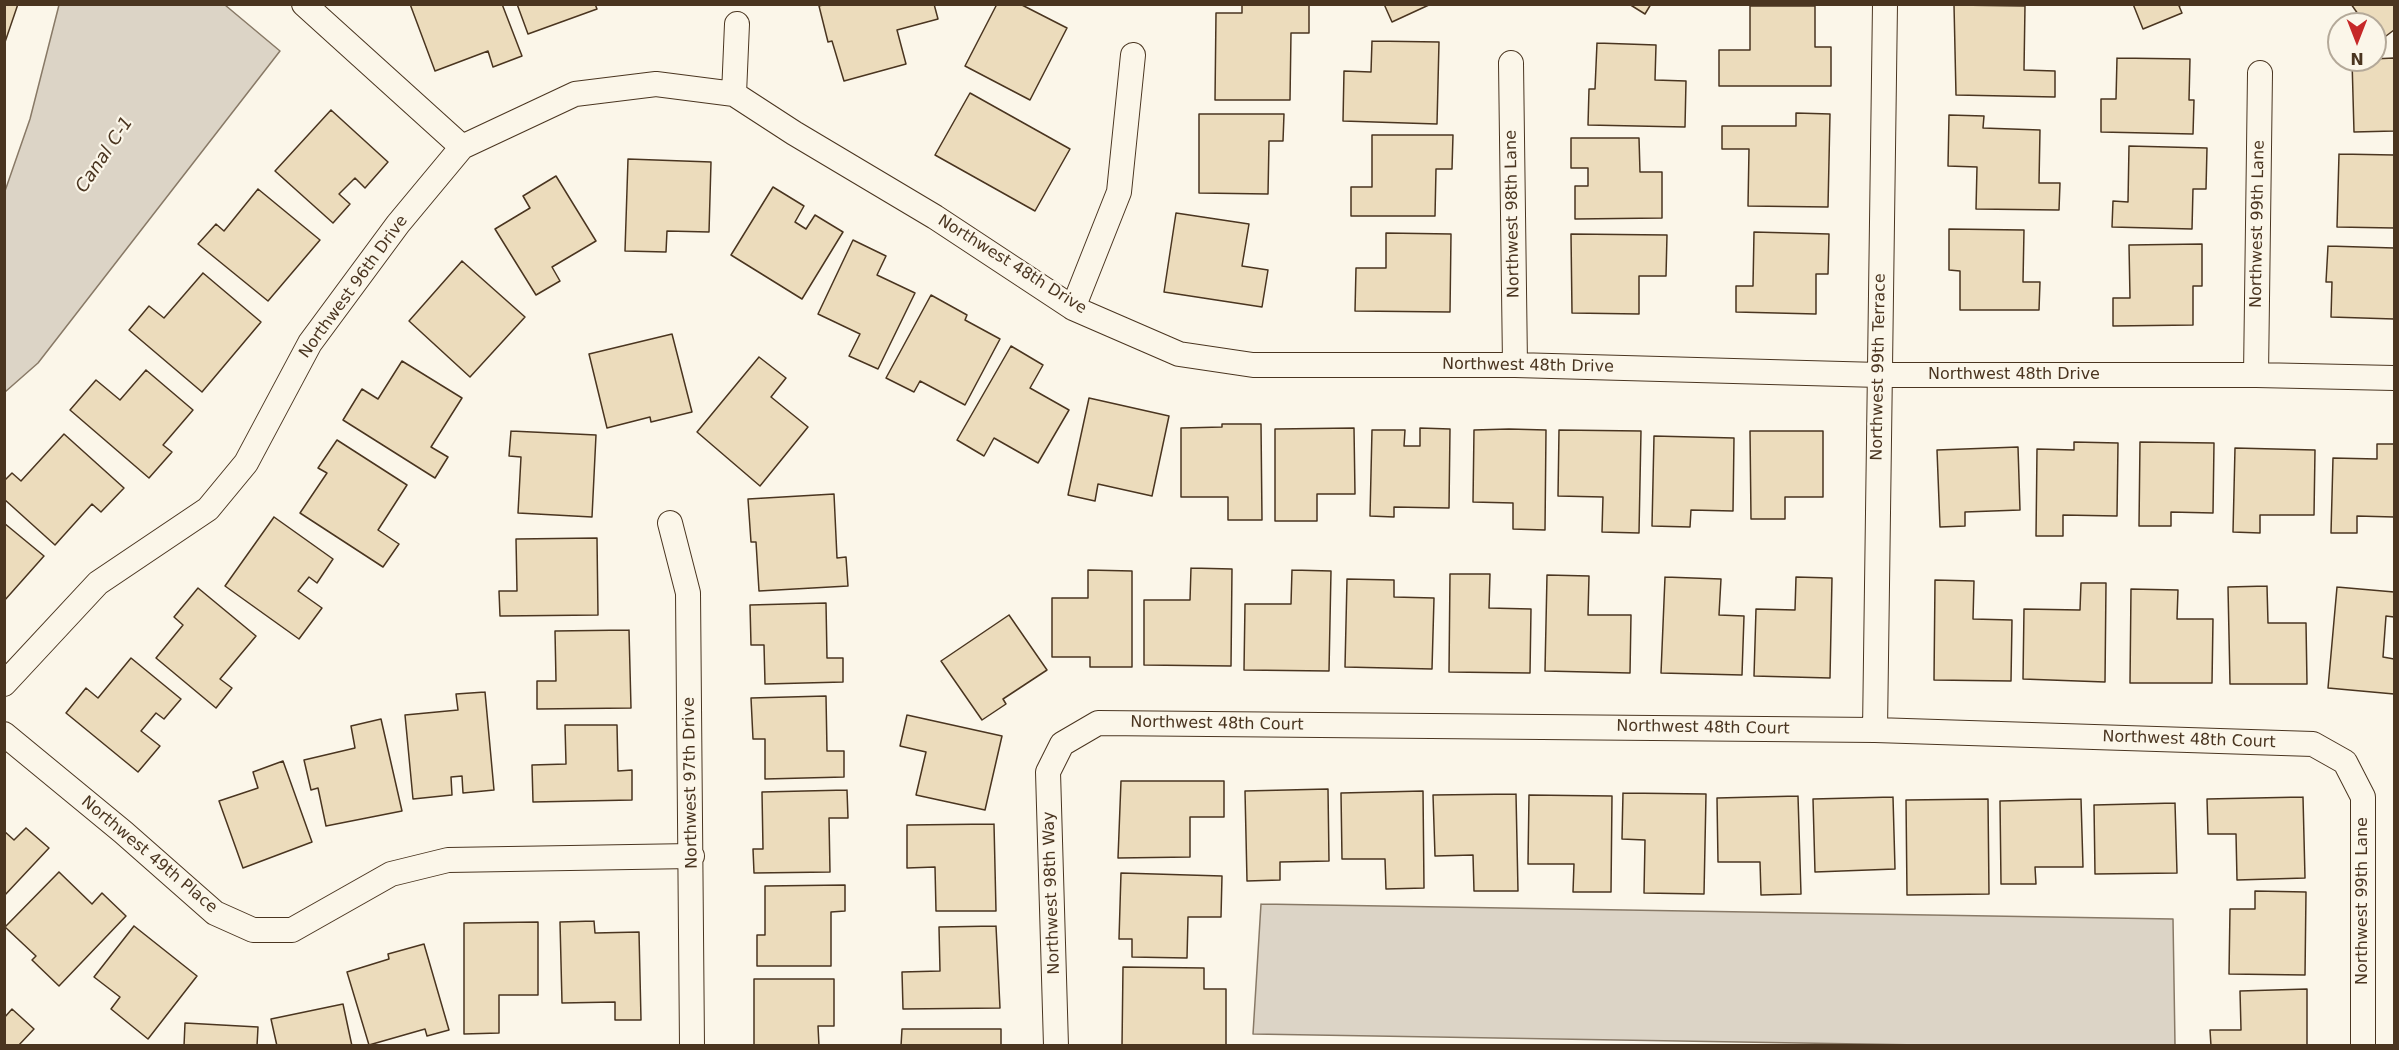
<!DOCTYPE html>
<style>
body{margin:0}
#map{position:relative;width:2399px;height:1050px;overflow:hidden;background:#fbf6e9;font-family:"DejaVu Sans",sans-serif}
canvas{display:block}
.frame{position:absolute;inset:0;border:6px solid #4a3520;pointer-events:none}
.north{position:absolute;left:2327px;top:12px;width:60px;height:60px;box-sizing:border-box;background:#fbf6e9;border:2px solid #b4a999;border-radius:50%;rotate:180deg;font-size:16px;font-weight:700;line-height:24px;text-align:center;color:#4a3520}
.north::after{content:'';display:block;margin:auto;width:21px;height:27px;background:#c62828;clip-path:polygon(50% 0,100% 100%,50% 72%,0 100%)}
</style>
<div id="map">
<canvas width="2399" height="1050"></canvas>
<div class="frame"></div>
<div class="north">N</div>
</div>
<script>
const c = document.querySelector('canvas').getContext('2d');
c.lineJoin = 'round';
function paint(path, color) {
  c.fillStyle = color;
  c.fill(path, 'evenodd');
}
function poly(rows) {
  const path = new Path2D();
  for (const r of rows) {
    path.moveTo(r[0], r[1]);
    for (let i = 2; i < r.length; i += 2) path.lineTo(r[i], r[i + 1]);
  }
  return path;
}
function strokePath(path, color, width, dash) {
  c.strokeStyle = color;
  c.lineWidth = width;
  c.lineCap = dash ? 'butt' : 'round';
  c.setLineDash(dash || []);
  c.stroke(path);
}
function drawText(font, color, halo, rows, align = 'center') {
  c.font = font + ' "DejaVu Sans",sans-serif';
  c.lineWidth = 4.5;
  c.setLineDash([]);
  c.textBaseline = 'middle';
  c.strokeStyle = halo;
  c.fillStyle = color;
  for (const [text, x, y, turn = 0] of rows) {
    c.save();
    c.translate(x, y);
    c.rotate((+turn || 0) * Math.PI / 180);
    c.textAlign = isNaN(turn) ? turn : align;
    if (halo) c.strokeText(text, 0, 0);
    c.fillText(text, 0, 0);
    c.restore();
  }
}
const water = poly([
 [59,5,225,5,280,51,38,363,5,392,5,191,30,119,59,5],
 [1261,904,2173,919,2175,1045,1922,1045,1253,1034,1261,904]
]);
const building = poly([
 [4,4,18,4,4,45,4,4],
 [410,4,502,4,522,56,493,67,488,51,435,71,410,4],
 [517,4,595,4,597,9,528,34,517,4],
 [826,4,934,4,938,19,897,30,906,64,844,81,832,41,828,42,819,6,826,4],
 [997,4,1020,4,1067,28,1030,100,965,66,997,4],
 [1242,4,1309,4,1309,33,1291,33,1290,100,1215,100,1216,13,1242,13,1242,4],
 [1384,4,1431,4,1392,22,1384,4],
 [1629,4,1651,4,1645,14,1629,4],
 [2133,4,2184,4,2179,6,2182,13,2143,29,2133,4],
 [2351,4,2394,4,2394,30,2378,42,2375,38,2375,24,2365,24,2351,4],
 [1954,5,2025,6,2024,70,2055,71,2055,97,1956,95,1954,5],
 [1750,6,1815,6,1815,47,1831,47,1831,86,1719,86,1719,50,1750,50,1750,6],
 [1372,41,1439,42,1437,124,1343,121,1344,71,1371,72,1372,41],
 [1597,43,1656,45,1655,80,1686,81,1685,127,1588,125,1589,89,1595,89,1597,43],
 [2117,58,2190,59,2189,100,2194,100,2193,134,2101,132,2101,99,2116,99,2117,58],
 [2394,58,2394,131,2354,132,2352,60,2394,58],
 [970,93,1070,149,1035,211,935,155,970,93],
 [331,110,388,162,365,188,355,178,339,194,350,204,333,223,275,171,331,110],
 [1796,113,1830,114,1828,207,1748,206,1749,149,1722,149,1722,126,1796,126,1796,113],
 [1199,114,1284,114,1283,141,1269,141,1268,194,1199,193,1199,114],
 [1949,115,1984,116,1983,128,2040,130,2039,183,2060,183,2059,210,1976,209,1977,167,1948,166,1949,115],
 [1372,135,1453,135,1452,169,1436,169,1435,216,1351,216,1351,187,1372,187,1372,135],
 [1571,138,1639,138,1640,172,1662,172,1662,218,1575,219,1575,186,1588,186,1588,168,1571,168,1571,138],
 [2129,146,2207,148,2206,189,2193,189,2192,229,2112,227,2113,201,2128,202,2129,146],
 [2339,154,2394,155,2394,228,2337,227,2339,154],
 [628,159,711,162,709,232,667,231,666,252,625,251,628,159],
 [556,176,596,241,552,267,560,281,536,295,495,229,530,208,523,196,556,176],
 [773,187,804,206,795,222,806,229,815,215,843,232,802,299,731,255,773,187],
 [258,189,320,240,268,301,198,244,216,224,224,231,258,189],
 [1176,213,1249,224,1242,266,1268,270,1262,307,1164,292,1176,213],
 [1949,229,2024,230,2023,282,2040,282,2039,310,1960,310,1960,271,1949,270,1949,229],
 [1754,232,1829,234,1828,274,1816,274,1816,314,1736,312,1736,286,1753,286,1754,232],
 [1386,233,1451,234,1450,312,1355,311,1356,268,1386,268,1386,233],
 [1571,234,1667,235,1666,276,1639,276,1639,314,1572,313,1571,234],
 [853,240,886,256,877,275,915,293,878,369,849,356,860,334,818,314,853,240],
 [2202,244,2202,286,2193,286,2193,325,2113,326,2113,298,2130,298,2129,245,2202,244],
 [2328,246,2394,248,2394,319,2331,317,2332,282,2326,282,2328,246],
 [462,261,525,317,470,377,409,321,462,261],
 [203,273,261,322,202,392,129,330,149,306,164,318,203,273],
 [931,295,967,315,965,320,1000,339,965,405,920,381,914,392,886,378,931,295],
 [672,334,692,412,651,422,650,417,607,428,589,354,672,334],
 [1011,346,1043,365,1030,388,1069,410,1038,463,994,438,984,456,957,440,1011,346],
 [759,357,786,378,771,397,808,427,760,486,697,432,759,357],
 [402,361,462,398,431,447,448,457,435,478,343,420,362,389,378,399,402,361],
 [146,370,193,410,163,445,172,452,149,478,70,410,96,380,120,400,146,370],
 [1089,398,1169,416,1152,496,1098,484,1095,501,1068,495,1089,398],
 [1222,424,1261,424,1262,520,1228,520,1228,497,1181,497,1181,428,1222,427,1222,424],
 [1354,428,1355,494,1317,494,1317,521,1275,521,1275,429,1354,428],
 [1420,428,1450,429,1449,508,1394,507,1394,517,1370,516,1372,430,1405,430,1404,446,1420,446,1420,428],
 [1509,429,1546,430,1545,530,1513,529,1513,503,1473,502,1474,430,1509,429],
 [1559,430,1641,431,1639,533,1602,532,1603,497,1558,496,1559,430],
 [511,431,596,435,592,517,518,513,521,457,509,456,511,431],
 [1750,431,1823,431,1823,497,1785,497,1785,519,1751,519,1750,431],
 [64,434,124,488,101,512,92,504,55,545,4,499,4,481,12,473,21,481,64,434],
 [1654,436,1734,438,1733,511,1691,510,1690,527,1652,526,1654,436],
 [337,440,407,485,378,530,399,544,383,567,300,513,327,473,318,468,337,440],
 [2074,442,2118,443,2117,516,2063,515,2063,536,2036,536,2037,449,2074,450,2074,442],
 [2140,442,2214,443,2213,513,2171,512,2171,526,2139,526,2140,442],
 [2377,444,2394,444,2394,517,2357,516,2357,533,2331,533,2333,458,2377,459,2377,444],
 [2018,447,2020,510,1965,512,1965,526,1940,527,1937,450,2018,447],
 [2235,448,2315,450,2314,515,2260,515,2260,533,2233,532,2235,448],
 [834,494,837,558,846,557,848,586,759,591,756,542,751,542,748,499,834,494],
 [274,517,333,559,317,583,309,577,298,591,322,608,299,639,225,586,274,517],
 [4,523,44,556,4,601,4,523],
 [597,538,598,615,500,616,499,591,517,591,516,539,597,538],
 [1191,568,1232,569,1231,666,1144,665,1144,600,1190,600,1191,568],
 [1088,570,1132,571,1132,667,1090,667,1090,657,1052,657,1052,598,1088,598,1088,570],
 [1292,570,1331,571,1329,671,1244,670,1245,604,1291,604,1292,570],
 [1450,574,1490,574,1489,608,1531,609,1530,673,1449,672,1450,574],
 [1547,575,1589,576,1588,615,1631,615,1630,673,1545,671,1547,575],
 [1665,577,1721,579,1719,615,1744,616,1742,675,1661,673,1665,577],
 [1796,577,1832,578,1830,678,1754,676,1756,609,1795,610,1796,577],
 [1347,579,1394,580,1394,597,1434,598,1432,669,1345,667,1347,579],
 [1935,580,1974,581,1973,619,2012,620,2011,681,1934,680,1935,580],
 [2081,583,2106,583,2105,682,2023,679,2024,609,2080,610,2081,583],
 [2267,586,2268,623,2306,623,2307,684,2230,684,2228,587,2267,586],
 [2337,587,2394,592,2394,617,2386,616,2383,657,2394,659,2394,694,2328,688,2337,587],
 [198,588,256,636,220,679,232,688,216,708,156,658,183,625,174,617,198,588],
 [2131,589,2178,590,2177,619,2213,619,2212,683,2130,683,2131,589],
 [826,603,827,658,843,658,843,682,765,684,764,645,751,645,750,605,826,603],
 [1009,615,1047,670,1003,699,1006,704,982,720,941,661,1009,615],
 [629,630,631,708,537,709,537,681,556,681,555,631,629,630],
 [131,658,181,699,164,719,156,713,141,731,160,746,138,772,66,713,86,688,98,698,131,658],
 [485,692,494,790,463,793,462,776,451,777,452,795,413,799,405,715,458,710,456,694,485,692],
 [826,696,827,751,844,751,844,777,765,779,765,739,753,739,751,698,826,696],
 [907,715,1002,736,985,810,916,795,926,752,900,746,907,715],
 [381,719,402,811,326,826,318,788,311,790,304,760,355,748,351,726,381,719],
 [565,725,617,725,618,771,632,770,632,800,533,802,532,765,566,764,565,725],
 [283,761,312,842,243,868,219,801,258,788,253,772,283,761],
 [1121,781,1224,781,1224,817,1190,817,1190,857,1118,858,1121,781],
 [1328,789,1329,861,1280,862,1280,880,1247,881,1245,791,1328,789],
 [847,790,848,818,829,818,830,872,754,873,753,849,763,849,762,792,847,790],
 [1423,791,1424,888,1386,889,1385,859,1342,859,1341,793,1423,791],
 [1623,793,1706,794,1704,894,1644,893,1645,840,1622,839,1623,793],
 [1516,794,1518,891,1474,891,1473,855,1435,856,1433,795,1516,794],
 [1529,795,1612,796,1611,892,1573,892,1574,864,1528,864,1529,795],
 [1798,796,1801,894,1761,895,1760,862,1718,862,1717,798,1798,796],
 [1893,797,1895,869,1815,872,1813,799,1893,797],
 [2303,797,2305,878,2237,880,2236,834,2208,834,2207,799,2303,797],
 [1988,799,1989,894,1907,895,1906,800,1988,799],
 [2081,799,2083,867,2035,867,2036,884,2001,884,2000,801,2081,799],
 [2175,803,2177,873,2095,874,2094,805,2175,803],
 [994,824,996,911,936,911,935,867,907,868,907,825,994,824],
 [26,828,49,848,4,896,4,831,14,840,26,828],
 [59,872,92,904,102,893,126,916,59,986,32,960,36,956,5,927,59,872],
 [1121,873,1222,876,1221,917,1188,917,1187,958,1132,957,1132,939,1119,939,1121,873],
 [845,885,845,911,831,912,831,966,757,966,757,935,765,935,765,886,845,885],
 [2255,891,2306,892,2305,975,2229,974,2230,909,2255,909,2255,891],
 [594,921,595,933,639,932,641,1020,615,1020,615,1002,562,1003,560,922,594,921],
 [538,922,538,995,499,995,499,1033,464,1034,464,923,538,922],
 [134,926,197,976,148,1039,111,1009,120,997,94,977,134,926],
 [996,926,1000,1008,903,1009,902,972,940,971,939,927,996,926],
 [424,944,449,1030,427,1036,425,1029,369,1045,347,972,389,959,388,954,424,944],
 [1123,967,1204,968,1204,989,1226,989,1226,1046,1122,1046,1123,967],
 [754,979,834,979,834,1026,818,1026,819,1046,754,1046,754,979],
 [2307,989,2307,1046,2211,1046,2210,1030,2241,1030,2240,991,2307,989],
 [343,1004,352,1046,277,1046,271,1019,343,1004],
 [12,1009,34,1029,18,1046,4,1046,4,1018,12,1009],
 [185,1023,258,1027,257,1046,184,1046,185,1023],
 [902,1029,1001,1029,1001,1046,901,1046,902,1029]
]);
const minor = poly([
 [304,4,462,147],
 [1511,63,1515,365],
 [734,94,737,24],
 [1073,308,1119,192,1133,55],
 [2256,375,2260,73],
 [670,523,688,593,692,1046],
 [4,684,98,583,208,509,246,463,310,343,398,224,462,147,575,94,656,84,734,94,794,133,935,217,1073,308,1179,354,1253,365,1515,365,1879,375,2256,375,2394,378],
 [1875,730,1885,4],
 [4,734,123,832,215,913,253,930,292,930,391,874,448,860,692,856],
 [1056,1046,1048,772,1062,744,1098,723,1875,730,2313,744,2345,762,2363,797,2363,1046]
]);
const streetNames = [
 ["Northwest 98th Lane",1513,214,-91],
 ["Northwest 99th Lane",2258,224,-89],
 ["Northwest 48th Drive",1012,265,32],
 ["Northwest 96th Drive",354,287,-54],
 ["Northwest 48th Drive",1528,366,1],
 ["Northwest 99th Terrace",1879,367,-89],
 ["Northwest 48th Drive",2014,375],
 ["Northwest 48th Court",1217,724,1],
 ["Northwest 48th Court",1703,728,1],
 ["Northwest 48th Court",2189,740,2],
 ["Northwest 97th Drive",691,783,-91],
 ["Northwest 49th Place",149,855,40],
 ["Northwest 98th Way",1052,893,-92],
 ["Northwest 99th Lane",2363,901,-90]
];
const waterNames = [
 ["Canal C-1",105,155,-56]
];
paint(water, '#dcd4c6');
strokePath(water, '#887966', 1.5);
paint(building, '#ecdcbc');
strokePath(building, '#4a3520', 1.5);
strokePath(minor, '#4a3520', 26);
strokePath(minor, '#fbf6e9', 24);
drawText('16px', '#4a3520', '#fbf6e9', streetNames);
drawText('italic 18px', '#4a3520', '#fbf6e9', waterNames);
</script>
